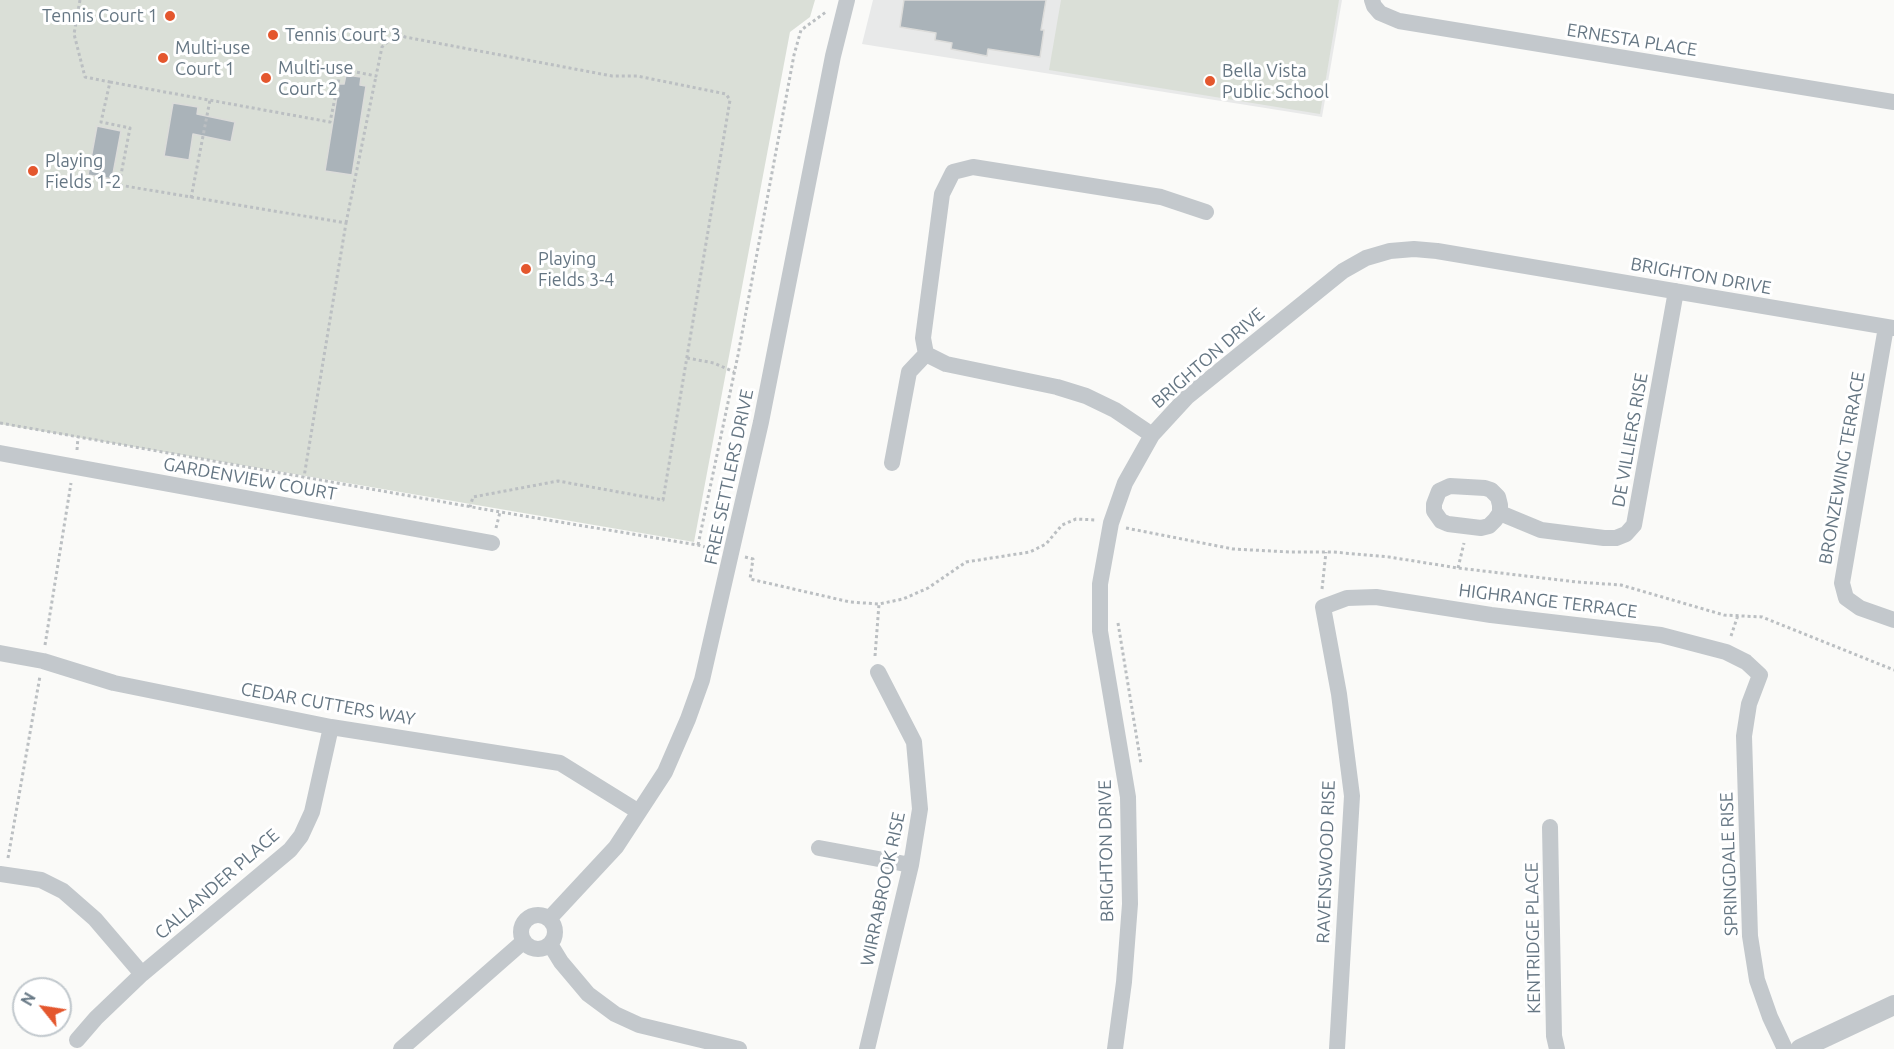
<!DOCTYPE html>
<style>
body{margin:0}
#map{position:relative;width:1894px;height:1049px;overflow:hidden;background:#fafaf8;font-family:Ubuntu,sans-serif}
canvas{display:block}
.north{position:absolute;left:12px;top:977px;width:60px;height:60px;box-sizing:border-box;background:#fff;border:2px solid #c1c8cd;border-radius:50%;rotate:300deg;font-size:16px;font-weight:700;line-height:24px;text-align:center;color:#657683}
.north::after{content:'';display:block;margin:auto;width:21px;height:27px;background:#e4572e;clip-path:polygon(50% 0,100% 100%,50% 72%,0 100%)}
</style>
<div id="map">
<canvas width="1894" height="1049"></canvas>
<div class="north">N</div>
</div>
<script>
const c = document.querySelector('canvas').getContext('2d');
c.lineJoin = 'round';
function paint(path, color) {
  c.fillStyle = color;
  c.fill(path, 'evenodd');
}
function poly(rows) {
  const path = new Path2D();
  for (const r of rows) {
    if (r.length === 3) {
      path.moveTo(r[0] + r[2], r[1]);
      path.arc(r[0], r[1], r[2], 0, 2 * Math.PI);
      continue;
    }
    path.moveTo(r[0], r[1]);
    for (let i = 2; i < r.length; i += 2) path.lineTo(r[i], r[i + 1]);
  }
  return path;
}
function strokePath(path, color, width, dash) {
  c.strokeStyle = color;
  c.lineWidth = width;
  c.lineCap = dash ? 'butt' : 'round';
  c.setLineDash(dash || []);
  c.stroke(path);
}
function drawText(font, color, halo, rows, align = 'center') {
  c.font = font + ' Ubuntu,sans-serif';
  c.lineWidth = 6;
  c.setLineDash([]);
  c.textBaseline = 'middle';
  c.strokeStyle = halo;
  c.fillStyle = color;
  for (const [text, x, y, turn = 0] of rows) {
    c.save();
    c.translate(x, y);
    c.rotate((+turn || 0) * Math.PI / 180);
    c.textAlign = isNaN(turn) ? turn : align;
    if (halo) c.strokeText(text, 0, 0);
    c.fillText(text, 0, 0);
    c.restore();
  }
}
const built = poly([
 [873,0,1342,0,1322,117,862,44]
]);
const green = poly([
 [0,0,815,0,810,17,790,32,694,542,0,424],
 [1061,0,1339,0,1320,114,1049,70]
]);
const building = poly([
 [904,0,1046,0,1041,30,1044,30,1040,57,988,49,987,56,951,49,952,43,935,40,936,33,900,27,904,0],
 [346,75,361,77,360,85,366,86,352,175,325,171,339,84,344,84,346,75],
 [173,103,198,107,197,114,235,122,231,142,193,134,189,160,164,156,173,103],
 [97,126,121,131,112,179,88,175,97,126]
]);
const path = poly([
 [80,0,74,34,85,77,110,82,101,122,130,128,119,185,346,223,304,477],
 [110,82,330,122,341,69,376,76,382,47,398,32,405,37,612,76,637,76,726,94,730,100,663,500,558,481,473,497,470,507],
 [191,198,210,100],
 [346,223,376,76],
 [687,358,714,363,734,372],
 [0,423,500,512,698,545,715,550],
 [77,450,78,437],
 [496,528,500,512],
 [1126,528,1233,549,1290,552,1333,552,1389,557,1458,568,1577,582,1621,585,1724,615,1762,617,1894,670],
 [698,545,738,355,794,55,801,30,826,12],
 [745,557,753,559,750,579,850,602,879,604,903,599,928,588,966,562,1030,552,1046,544,1062,525,1076,519,1096,520],
 [1458,568,1464,543],
 [1322,589,1326,552],
 [1118,623,1141,764],
 [1731,636,1738,615],
 [45,645,71,483],
 [875,656,879,604],
 [8,858,40,676]
]);
const minor = poly([
 [1372,0,1374,6,1380,13,1399,21,1894,102],
 [1886,327,1842,583,1846,598,1860,608,1894,620],
 [1152,435,1115,410,1086,396,1057,387,946,364,926,354,923,338,942,194,953,172,973,167,1161,197,1206,212],
 [0,453,492,543],
 [892,463,909,372,926,354],
 [1450,486,1485,488,1491,490,1498,497,1500,505,1500,513,1495,520,1489,526,1481,528,1448,524,1441,521,1434,511,1434,504,1439,491,1450,486],
 [1500,513,1541,530,1604,538,1616,538,1626,534,1634,525,1676,291],
 [0,653,43,661,114,683,331,727,560,763,639,812],
 [1550,827,1554,1036,1557,1049],
 [819,848,911,865],
 [0,874,41,880,63,891,95,919,142,974],
 [538,932,17],
 [549,919,616,847,665,772,688,719,702,680,761,422,833,56,847,0],
 [550,944,561,962,588,994,615,1014,639,1025,739,1049],
 [77,1040,96,1018,142,974,290,850,301,836,312,812,331,727],
 [401,1049,524,941],
 [867,1049,911,865,920,809,914,742,878,672],
 [1115,1049,1124,982,1130,904,1128,797,1100,631,1100,584,1111,523,1125,483,1152,435,1187,397,1343,271,1366,258,1390,251,1414,249,1437,251,1894,328],
 [1337,1049,1352,796,1339,694,1323,607,1347,598,1376,597,1491,615,1661,635,1726,652,1746,662,1760,675,1749,704,1744,736,1750,936,1757,980,1770,1017,1785,1049]
]);
const tertiary = poly([
 [1800,1049,1894,1005]
]);
const markers = [
 [170,16,6,"#e4572e"],
 [273,35,6,"#e4572e"],
 [163,58,6,"#e4572e"],
 [266,78,6,"#e4572e"],
 [1210,81,6,"#e4572e"],
 [33,171,6,"#e4572e"],
 [526,269,6,"#e4572e"]
];
const poiNames = [
 ["Tennis Court 1",158,16,"right"],
 ["Tennis Court 3",285,35],
 ["Multi-use",175,48],
 ["Court 1",175,69],
 ["Multi-use",278,68],
 ["Court 2",278,89],
 ["Bella Vista",1222,71],
 ["Public School",1222,92],
 ["Playing",45,161],
 ["Fields 1-2",45,182],
 ["Playing",538,259],
 ["Fields 3-4",538,280]
];
const streetNames = [
 ["ERNESTA PLACE",1632,40,9],
 ["BRIGHTON DRIVE",1701,276,10],
 ["BRIGHTON DRIVE",1208,358,-41],
 ["DE VILLIERS RISE",1630,440,-80],
 ["BRONZEWING TERRACE",1842,468,-80],
 ["FREE SETTLERS DRIVE",729,477,-78],
 ["GARDENVIEW COURT",250,479,10],
 ["HIGHRANGE TERRACE",1548,601,7],
 ["CEDAR CUTTERS WAY",328,704,10],
 ["BRIGHTON DRIVE",1106,851,-91],
 ["RAVENSWOOD RISE",1326,862,-88],
 ["SPRINGDALE RISE",1729,864,-92],
 ["CALLANDER PLACE",217,884,-41],
 ["WIRRABROOK RISE",883,889,-78],
 ["KENTRIDGE PLACE",1533,938,-91]
];
paint(built, '#e8e9e9');
paint(green, '#dadfd7');
paint(building, '#aab3b9');
strokePath(building, '#dcdcda', 1.5);
strokePath(path, '#bbbfc2', 3, [3, 3]);
strokePath(minor, '#c3c8cc', 16);
strokePath(tertiary, '#c3c8cc', 20);
for (const [x, y, r, color] of markers) {
  const dot = new Path2D();
  dot.arc(x, y, r, 0, 2 * Math.PI);
  c.fillStyle = color;
  c.fill(dot);
  strokePath(dot, '#fff', 2);
}
drawText('18px', '#657683', '#fff', poiNames, 'left');
drawText('18px', '#657683', '#fff', streetNames);
</script>
